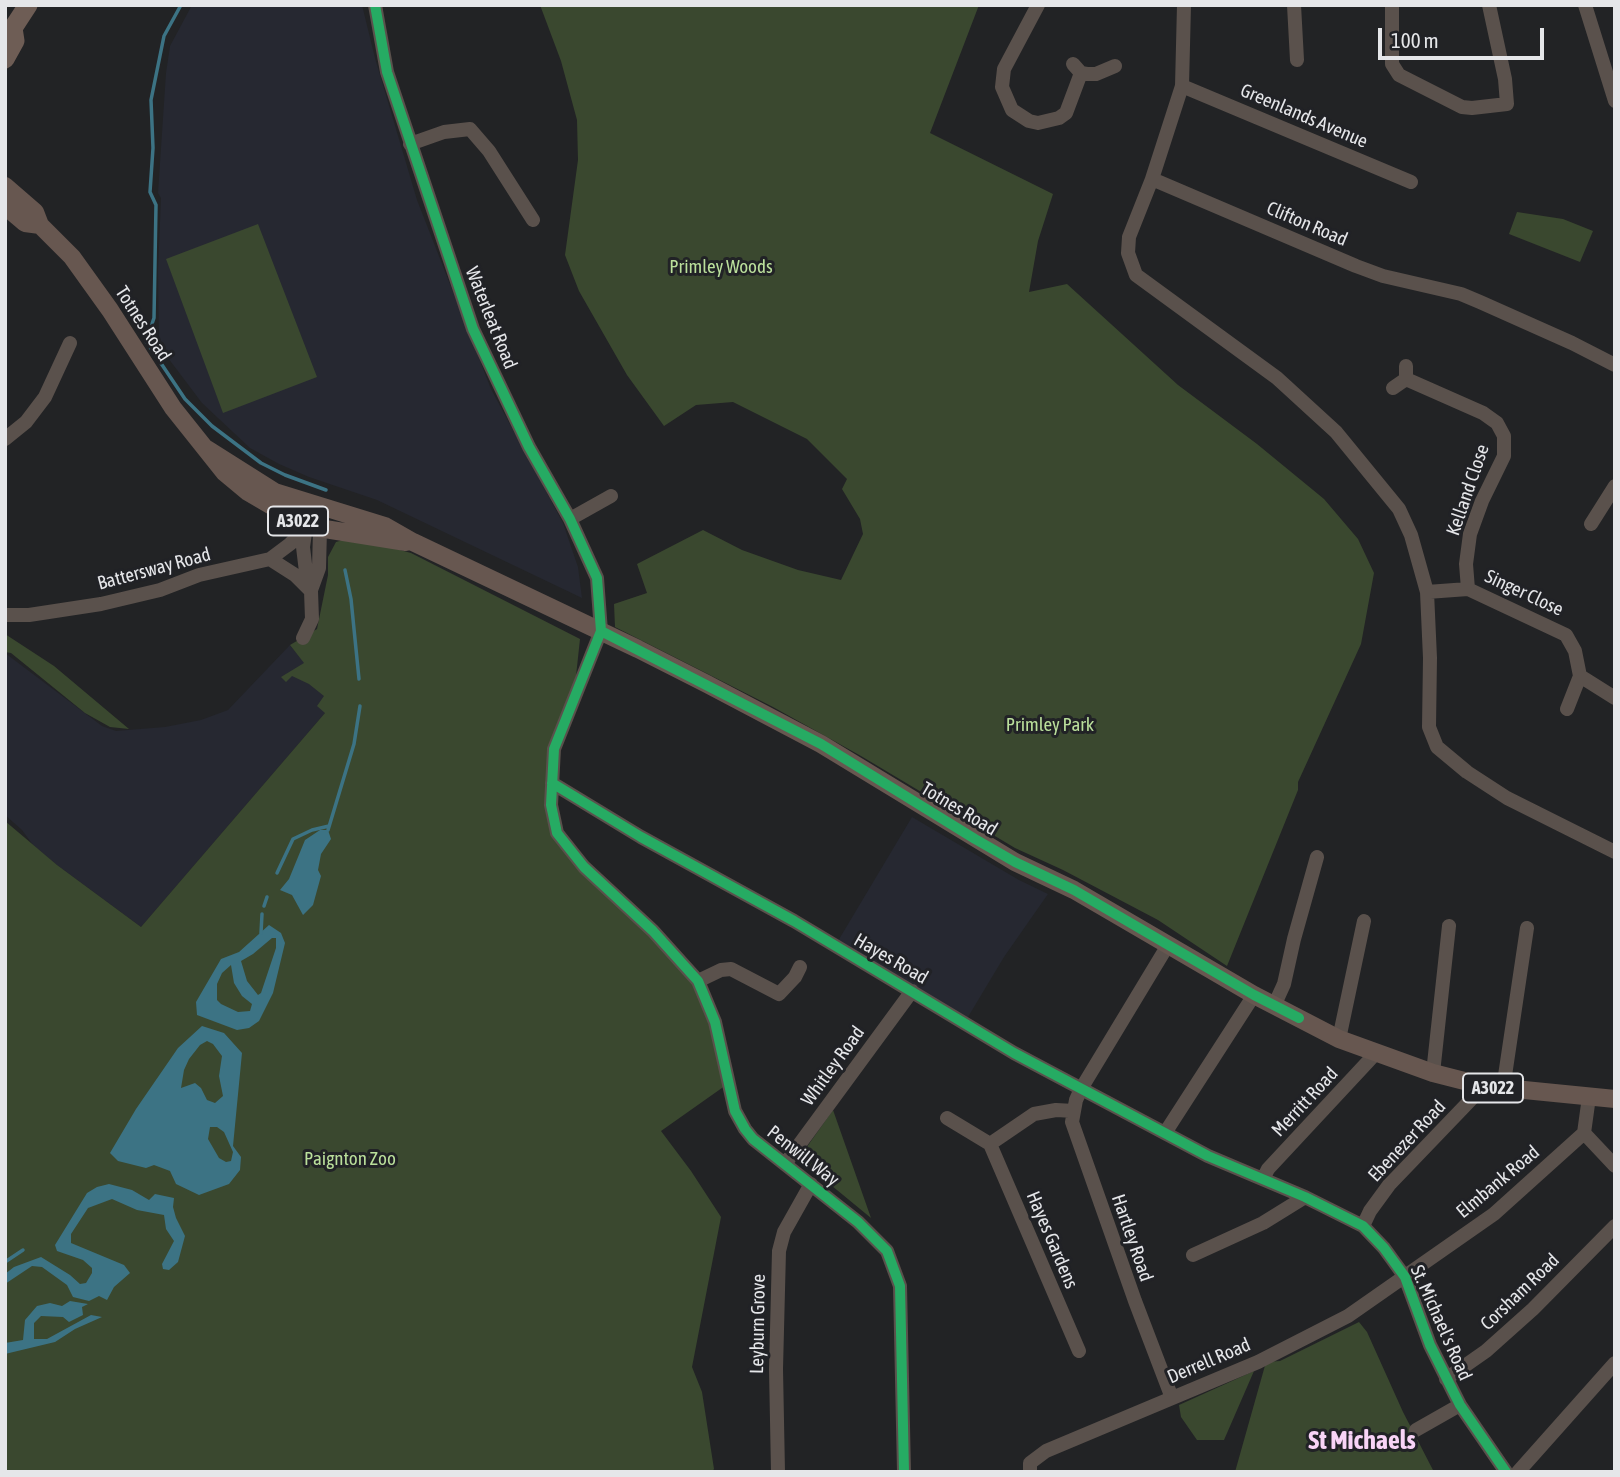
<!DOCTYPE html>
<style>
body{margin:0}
#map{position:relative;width:1620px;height:1477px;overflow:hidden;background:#222325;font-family:"Asap Condensed",sans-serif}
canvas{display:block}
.frame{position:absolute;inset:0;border:7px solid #e5e6e9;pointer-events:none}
.scale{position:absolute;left:1378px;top:28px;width:166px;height:32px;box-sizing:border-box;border:4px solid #e5e6e9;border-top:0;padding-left:9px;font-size:21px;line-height:24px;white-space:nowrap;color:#e5e6e9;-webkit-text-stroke:5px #212226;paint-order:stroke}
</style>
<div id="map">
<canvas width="1620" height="1477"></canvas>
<div class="frame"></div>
<div class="scale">100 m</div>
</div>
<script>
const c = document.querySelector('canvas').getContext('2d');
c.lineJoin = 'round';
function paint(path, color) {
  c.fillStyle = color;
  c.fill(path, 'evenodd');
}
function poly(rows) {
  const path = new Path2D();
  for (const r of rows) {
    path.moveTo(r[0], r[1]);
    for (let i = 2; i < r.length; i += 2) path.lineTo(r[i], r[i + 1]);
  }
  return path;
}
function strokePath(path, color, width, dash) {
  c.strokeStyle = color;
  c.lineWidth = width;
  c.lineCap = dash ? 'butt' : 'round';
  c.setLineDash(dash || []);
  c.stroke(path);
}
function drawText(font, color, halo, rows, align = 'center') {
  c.font = font + ' "Asap Condensed",sans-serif';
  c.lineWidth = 6;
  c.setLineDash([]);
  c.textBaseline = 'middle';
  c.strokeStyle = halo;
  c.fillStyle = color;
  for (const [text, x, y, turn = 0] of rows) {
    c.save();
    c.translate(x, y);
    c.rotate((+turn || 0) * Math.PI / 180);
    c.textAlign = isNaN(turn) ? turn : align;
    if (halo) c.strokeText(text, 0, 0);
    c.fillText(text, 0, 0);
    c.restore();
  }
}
const built = poly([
 [192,5,362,5,375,58,417,200,491,389,563,523,578,567,582,598,377,500,309,477,279,464,250,448,202,403,159,346,158,271,161,198,158,193,166,73,170,46],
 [290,645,331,696,325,713,141,927,57,865,33,845,22,830,5,815,5,653,102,726,116,731,165,727,201,720,228,710],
 [912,817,1019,880,1048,894,1004,957,965,1022,835,946]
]);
const green = poly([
 [540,5,979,5,930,133,1053,194,1038,241,1029,292,1067,284,1178,385,1257,444,1324,499,1358,539,1374,573,1361,644,1298,782,1298,790,1227,966,1158,920,1063,870,1015,848,861,756,773,707,615,627,614,604,647,593,637,564,703,530,742,550,798,570,841,580,863,534,860,519,842,489,847,479,807,439,733,402,696,405,664,426,627,375,579,291,565,255,578,160,577,120,561,61],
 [1517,212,1563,219,1593,231,1580,262,1509,234],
 [258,224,317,377,223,413,166,259],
 [353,537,411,553,580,639,573,704,554,749,557,833,698,981,729,1083,661,1131,691,1171,721,1217,692,1367,702,1392,714,1469,712,1472,5,1472,5,821,57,865,141,927,325,713,317,706,324,696,309,684,292,676,286,682,281,677,304,663,290,645,317,629,328,575,328,557,336,542],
 [5,634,54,666,129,729,110,727,85,713,11,653,5,652],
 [833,1110,871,1218,809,1167,803,1157,804,1151],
 [1359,1322,1367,1332,1403,1412,1434,1472,1235,1472,1266,1362,1280,1361],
 [1254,1371,1224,1440,1197,1440,1181,1417,1179,1405]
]);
const water = poly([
 [320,830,328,830,331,839,321,854,318,870,321,876,313,905,303,915,292,895,280,890,289,879,305,840],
 [269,925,281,933,285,943,273,993,259,1021,249,1028,237,1030,197,1015,196,1002,221,959,239,952],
 [272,938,276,938,276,948,261,993,258,995,247,981,241,961,253,954],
 [231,965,234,983,242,996,252,1004,250,1011,238,1012,221,1004,217,1000,217,984,222,973],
 [202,1026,224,1033,242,1053,233,1146,241,1157,240,1170,229,1184,199,1195,176,1184,170,1171,154,1165,146,1168,118,1161,110,1153,136,1109,178,1048],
 [207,1041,213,1044,222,1056,219,1076,223,1096,215,1103,207,1100,201,1088,195,1083,181,1088,184,1070,189,1059,200,1045],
 [210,1127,217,1127,224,1132,233,1152,231,1161,226,1162,219,1158,208,1139],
 [109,1184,132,1190,149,1200,155,1194,174,1198,173,1207,176,1218,185,1236,178,1262,169,1270,163,1269,162,1264,174,1241,166,1229,164,1215,137,1210,112,1199,88,1208,71,1234,71,1243,124,1265,130,1273,114,1287,107,1300,99,1296,89,1301,73,1297,67,1285,42,1267,32,1266,5,1284,5,1274,14,1267,41,1257,70,1275,80,1284,86,1283,92,1273,92,1268,83,1260,57,1251,55,1245,87,1193,97,1187],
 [70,1301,88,1304,82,1307,83,1315,69,1322,63,1317,41,1316,34,1323,34,1339,47,1339,91,1315,102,1317,75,1329,55,1342,5,1354,5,1343,23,1340,25,1320,37,1306,50,1303,62,1306]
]);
const stream = poly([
 [181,5,164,36,151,100,153,148,150,192,156,205,154,318,146,341,185,399,212,426,261,463,285,475,326,490],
 [345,570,351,599,359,679],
 [328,830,354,744,360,706],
 [277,873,293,839,312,830,329,826],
 [264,906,267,897],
 [261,933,262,914],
 [5,1262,23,1250]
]);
const minor = poly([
 [375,5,387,72,473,329,529,447,570,519,597,578,601,631,554,749,551,805,557,833,584,867,653,931,698,981,715,1022,735,1111,745,1129,753,1139,858,1222,887,1251,900,1286,904,1472],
 [1038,5,1004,69,1002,87,1012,110,1029,121,1038,123,1059,118,1066,113,1081,73],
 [1184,5,1182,86,1152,179,1356,266,1383,276,1461,294,1480,302,1572,343,1615,365],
 [1294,5,1297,60],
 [1392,5,1392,64,1399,75,1462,107,1472,108,1507,104,1505,79,1489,5],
 [1585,5,1615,101],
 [1073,64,1081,73,1087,74,1096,74,1115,66],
 [1182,86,1411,182],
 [410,144,444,132,470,129,489,151,533,220],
 [1152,179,1129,237,1128,253,1136,275,1277,378,1336,432,1399,509,1411,535,1427,592,1430,658,1429,727,1437,747,1467,772,1507,798,1615,852],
 [1406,379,1483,413,1497,423,1504,436,1504,456,1482,501,1470,534,1466,564,1468,589],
 [1393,388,1406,379,1406,366],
 [5,439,26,422,45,397,70,343],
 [570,519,611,496],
 [1591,524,1615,486],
 [270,559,295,575,310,590],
 [311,590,319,568,320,530,318,521],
 [1427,592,1468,589,1566,635,1575,651,1580,676,1567,709],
 [5,615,29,615,101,604,160,590,199,575,270,559,290,544,316,518,330,509],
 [303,638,312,619,311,591,306,572,303,547,306,526],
 [1580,676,1615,698],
 [552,783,641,837,794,921,1014,1053,1208,1156,1305,1197,1363,1226,1384,1248,1405,1277,1430,1345,1460,1405,1506,1472],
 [1168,945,1081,1089,1076,1100,1072,1122,1135,1301,1172,1398],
 [698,981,721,970,731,969,779,994,795,977,800,967],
 [1274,1006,1284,984,1294,939,1317,857],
 [1339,1039,1364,921],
 [1433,1073,1449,926],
 [1503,1089,1527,928],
 [947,1118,990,1144,1079,1351],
 [1165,1133,1254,995],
 [1584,1133,1615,1166],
 [990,1144,1034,1114,1056,1110,1074,1111],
 [785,1164,912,991],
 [1263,1179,1268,1169,1376,1053],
 [1363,1226,1370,1211,1389,1185,1484,1086],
 [1193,1255,1263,1223,1305,1197],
 [1446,1379,1486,1351,1533,1309,1615,1226],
 [1416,1430,1460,1405],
 [778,1472,776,1369,779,1251,784,1232,811,1184],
 [1030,1472,1030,1463,1046,1451,1258,1362,1348,1316,1494,1214,1584,1133,1589,1097],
 [1518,1472,1615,1363]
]);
const major = poly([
 [5,186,35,212,40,225,72,257,110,310,173,408,224,472,248,492,306,526,406,542],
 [5,206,25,223,40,225],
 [207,449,275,492,385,526,413,542,638,649,707,684,821,744,1015,862,1074,890,1254,995,1339,1039,1433,1073,1484,1086,1615,1099]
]);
const highway = poly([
 [5,32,13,28,28,5],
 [5,59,15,41,13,28]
]);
const cycleway = poly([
 [375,5,387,72,473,329,529,447,570,519,597,578,601,631,554,749,551,805,557,833,584,867,653,931,698,981,715,1022,735,1111,745,1129,753,1139,858,1222,887,1251,900,1286,904,1472],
 [601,631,821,744,975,839,1015,862,1074,890,1254,995,1299,1018],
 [552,783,641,837,794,921,1014,1053,1208,1156,1305,1197,1363,1226,1384,1248,1405,1277,1430,1345,1460,1405,1506,1472]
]);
const shields = [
 [298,521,60],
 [1493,1088,60]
];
const shieldNames = [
 ["A3022",298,521],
 ["A3022",1493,1088]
];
const streetNames = [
 ["Greenlands Avenue",1304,116,23],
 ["Clifton Road",1307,224,23],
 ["Waterleat Road",491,318,68],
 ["Totnes Road",143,324,57],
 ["Kelland Close",1468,490,-71],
 ["Battersway Road",154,569,-15],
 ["Singer Close",1524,593,25],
 ["Totnes Road",959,809,31],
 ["Hayes Road",891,959,30],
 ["Whitley Road",833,1066,-54],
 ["Merritt Road",1305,1102,-47],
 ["Ebenezer Road",1407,1141,-47],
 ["Penwill Way",803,1156,38],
 ["Elmbank Road",1498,1182,-40],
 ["Hartley Road",1132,1238,71],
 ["Hayes Gardens",1052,1240,67],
 ["Corsham Road",1520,1292,-44],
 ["St. Michael's Road",1441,1323,66],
 ["Leyburn Grove",758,1324,-89],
 ["Derrell Road",1209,1361,-23]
];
const parkNames = [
 ["Primley Woods",721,267],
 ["Primley Park",1050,725],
 ["Paignton Zoo",350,1159]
];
const districtNames = [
 ["St Michaels",1362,1441]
];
paint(built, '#262831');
paint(green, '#3a482f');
paint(water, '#3c7384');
strokePath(stream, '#3c7384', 3.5);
strokePath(minor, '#5a514c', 14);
strokePath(major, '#675750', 18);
strokePath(highway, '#6e5d55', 19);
strokePath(cycleway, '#26ab63', 10);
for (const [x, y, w] of shields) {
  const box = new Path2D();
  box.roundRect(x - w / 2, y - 14.5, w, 29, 5);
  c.fillStyle = '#212226';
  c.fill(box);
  strokePath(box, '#e5e6e9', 2);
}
drawText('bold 18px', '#e5e6e9', null, shieldNames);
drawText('19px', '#e5e6e9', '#212226', streetNames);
drawText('19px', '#badf9b', '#212226', parkNames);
drawText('bold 26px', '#f8d4f6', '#212226', districtNames);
</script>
